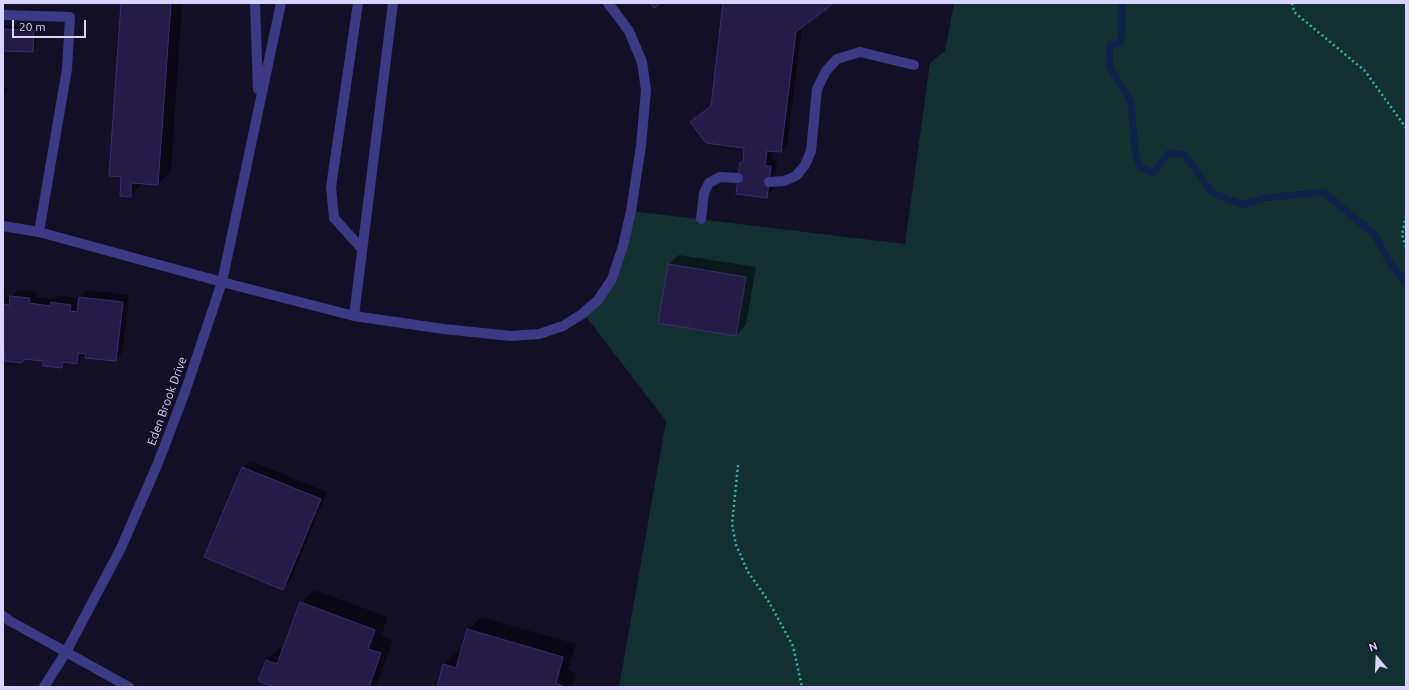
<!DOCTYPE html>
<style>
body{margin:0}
#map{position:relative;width:1409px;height:690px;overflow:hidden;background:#130f26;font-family:Ubuntu,sans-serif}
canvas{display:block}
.frame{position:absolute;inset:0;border:4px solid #d9d4ff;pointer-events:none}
.north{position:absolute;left:1357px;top:638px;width:40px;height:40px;-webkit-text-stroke:3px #130f26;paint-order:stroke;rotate:341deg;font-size:11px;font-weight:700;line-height:16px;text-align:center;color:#d9d4ff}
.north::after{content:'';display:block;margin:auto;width:14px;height:18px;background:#d9d4ff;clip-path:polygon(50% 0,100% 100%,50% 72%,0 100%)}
.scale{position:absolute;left:12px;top:20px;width:74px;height:18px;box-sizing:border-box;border:2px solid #d9d4ff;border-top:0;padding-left:5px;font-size:12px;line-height:14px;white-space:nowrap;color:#d9d4ff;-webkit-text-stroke:3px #130f26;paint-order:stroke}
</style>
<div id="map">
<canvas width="1409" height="690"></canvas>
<div class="frame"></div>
<div class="north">N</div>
<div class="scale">20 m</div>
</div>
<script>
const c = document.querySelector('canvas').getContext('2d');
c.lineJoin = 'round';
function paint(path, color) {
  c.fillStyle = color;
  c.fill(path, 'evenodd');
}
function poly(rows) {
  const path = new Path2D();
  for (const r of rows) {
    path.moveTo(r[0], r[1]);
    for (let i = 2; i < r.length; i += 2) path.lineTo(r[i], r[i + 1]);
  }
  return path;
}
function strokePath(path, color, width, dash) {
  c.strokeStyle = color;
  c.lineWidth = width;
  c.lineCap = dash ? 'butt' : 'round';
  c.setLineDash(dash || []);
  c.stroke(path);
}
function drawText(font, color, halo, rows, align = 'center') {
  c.font = font + ' Ubuntu,sans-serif';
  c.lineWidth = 3;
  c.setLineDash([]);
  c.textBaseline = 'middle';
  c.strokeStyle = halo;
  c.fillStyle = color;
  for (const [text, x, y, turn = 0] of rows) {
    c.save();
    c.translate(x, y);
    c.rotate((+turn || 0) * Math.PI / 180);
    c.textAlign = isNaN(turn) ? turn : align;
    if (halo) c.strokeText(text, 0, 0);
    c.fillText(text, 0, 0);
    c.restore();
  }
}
const green = poly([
 [954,3,1406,3,1406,687,619,687,666,421,584,314,609,288,631,211,905,244,930,63,945,51]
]);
const shadow = poly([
 [122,3,182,3,171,171,158,184,143,183,130,196],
 [724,3,833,3,802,26,787,145,780,151,773,150,771,159,777,160,773,190,766,197,741,162,744,159,745,147,691,122,712,105],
 [3,26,37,27,36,48,33,51,3,50],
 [3,87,8,90,3,98],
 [679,255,756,267,746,325,736,335,668,265],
 [3,286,6,286,5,297,11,298,18,290,36,292,35,297,55,299,59,295,77,298,77,304,79,305,80,297,87,290,129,295,122,353,115,360,84,353,83,356,76,363,67,362,62,367,44,360,25,358,22,362,3,350],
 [250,461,327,492,290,581,283,588,243,468],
 [314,590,388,617,381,636,393,640,376,687,277,687,267,660,280,648,284,649,301,603],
 [481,617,576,644,568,670,576,673,572,687,438,687,444,664,457,652,461,653,468,630]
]);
const stream = poly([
 [1122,3,1122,35,1120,42,1110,46,1109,65,1131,102,1135,151,1140,167,1153,173,1169,153,1184,155,1213,193,1243,205,1264,198,1324,192,1375,235,1390,263,1406,283]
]);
const building = poly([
 [121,3,171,3,158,185,131,183,131,197,120,196,121,177,109,176,121,3],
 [650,3,661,3,654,8,650,3],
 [723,3,834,3,796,32,781,152,767,151,765,166,771,166,767,198,736,194,740,162,743,162,744,148,706,143,690,122,711,106,723,3],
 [3,29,34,30,33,52,3,51,3,29],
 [668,264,746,277,736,336,658,323,668,264],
 [10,296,30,298,29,303,50,306,51,302,71,305,70,311,77,312,79,297,123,302,116,361,85,358,86,354,78,353,77,364,63,362,62,368,43,366,43,361,24,359,22,363,4,361,3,304,9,305,10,296],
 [242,467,321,499,283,590,204,557,242,467],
 [300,602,375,630,368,649,381,653,369,687,274,687,258,681,266,660,277,664,300,602],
 [467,629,563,657,556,683,564,687,437,687,443,664,456,668,467,629]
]);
const path = poly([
 [1292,3,1294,12,1365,71,1406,128],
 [1406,216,1402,235,1406,247],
 [738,465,732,524,736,545,748,572,769,602,793,646,802,687]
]);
const lane = poly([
 [358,3,331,187,334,218,361,248],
 [3,15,70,17,67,69,39,232],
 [769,182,784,181,796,176,805,165,811,151,817,89,826,71,837,59,860,52,914,65],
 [701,219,704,193,709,183,720,177,738,178],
 [3,226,39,232,222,282,354,316,444,329,511,336,539,334,563,326,582,314,598,300,612,279,623,246,631,211,641,146,646,90,642,62,629,31,608,3],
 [354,316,393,3],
 [3,616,10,621,66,652]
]);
const street = poly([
 [255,3,258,89],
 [66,652,129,687],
 [44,687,66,652,121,548,158,463,185,392,222,282,281,3]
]);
const streetNames = [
 ["Eden Brook Drive",167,401,-70]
];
paint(green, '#12302f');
paint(shadow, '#0007');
strokePath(stream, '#0c2248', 7);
paint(building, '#241b47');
strokePath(building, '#3b2d73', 1);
strokePath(path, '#2fb8b0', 2.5, [2, 3]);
strokePath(lane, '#3d3a85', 10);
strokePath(street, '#3d3a85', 10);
drawText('12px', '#d9d4ff', '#130f26', streetNames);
</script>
